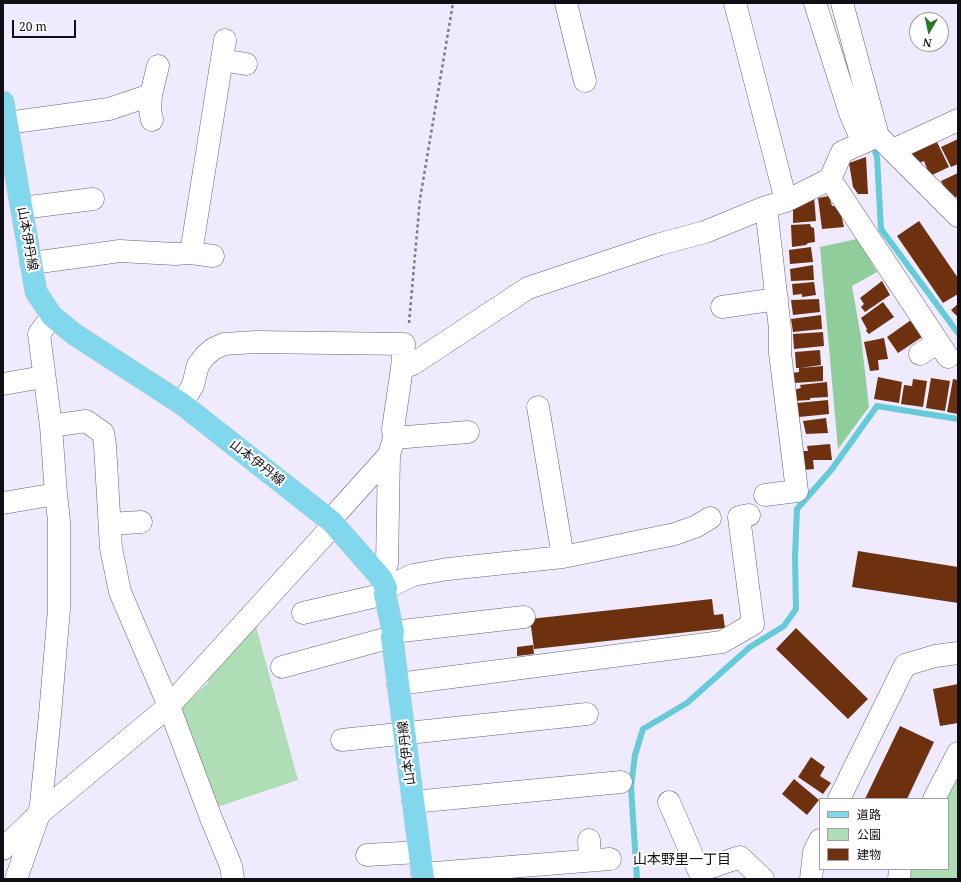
<!DOCTYPE html>
<meta charset="utf-8">
<style>
body{margin:0}
#map{position:relative;width:961px;height:882px;overflow:hidden;background:#efeafd;font-family:"Noto Serif","Noto Sans JP",serif}
canvas{display:block}
.frame{position:absolute;inset:0;border:4px solid #110f15;pointer-events:none}
.legend{position:absolute;left:819px;top:798px;width:130px;height:72px;box-sizing:border-box;background:#fff;border:1px solid #a09fa1;margin:0;padding:5px 7px;list-style:none;font-size:12px;color:#110f15}
.legend li{display:flex;align-items:center;gap:8px;height:20px}
.legend b{width:20px;border:1px solid #a09fa1}
.north{position:absolute;left:909px;top:12px;width:40px;height:40px;box-sizing:border-box;background:#fff;border:1px solid #a09fa1;border-radius:50%;rotate:189deg;font-size:11px;font-weight:700;line-height:16px;text-align:center;color:#110f15}
.north::after{content:'';display:block;margin:auto;width:14px;height:18px;background:#277923;clip-path:polygon(50% 0,100% 100%,50% 72%,0 100%)}
.scale{position:absolute;left:12px;top:20px;width:64px;height:18px;box-sizing:border-box;border:2px solid #110f15;border-top:0;padding-left:5px;font-size:12px;line-height:14px;white-space:nowrap;color:#110f15;-webkit-text-stroke:3px #fff;paint-order:stroke}
</style>
<div id="map">
<canvas width="961" height="882"></canvas>
<div class="frame"></div>
<ul class="legend">
<li><b style="height:5px;background:#81d7eb"></b>道路</li>
<li><b style="height:11px;background:#afdeb6"></b>公園</li>
<li><b style="height:11px;background:#6d310f"></b>建物</li>
</ul>
<div class="north">N</div>
<div class="scale">20 m</div>
</div>
<script>
const c = document.querySelector('canvas').getContext('2d');
c.lineJoin = 'round';
function paint(path, color) {
  c.fillStyle = color;
  c.fill(path, 'evenodd');
}
function poly(rows) {
  const path = new Path2D();
  for (const r of rows) {
    path.moveTo(r[0], r[1]);
    for (let i = 2; i < r.length; i += 2) path.lineTo(r[i], r[i + 1]);
  }
  return path;
}
function strokePath(path, color, width, dash) {
  c.strokeStyle = color;
  c.lineWidth = width;
  c.lineCap = dash ? 'butt' : 'round';
  c.setLineDash(dash || []);
  c.stroke(path);
}
function drawText(font, color, halo, rows, align = 'center') {
  c.font = font + ' "Noto Serif","Noto Sans JP",serif';
  c.lineWidth = 4;
  c.setLineDash([]);
  c.textBaseline = 'middle';
  c.strokeStyle = halo;
  c.fillStyle = color;
  for (const [text, x, y, turn = 0] of rows) {
    c.save();
    c.translate(x, y);
    c.rotate((+turn || 0) * Math.PI / 180);
    c.textAlign = isNaN(turn) ? turn : align;
    if (halo) c.strokeText(text, 0, 0);
    c.fillText(text, 0, 0);
    c.restore();
  }
}
const green = poly([
 [254,619,298,780,217,807,180,715,182,707,208,683,212,657],
 [958,758,958,879,904,879,908,869,948,869,948,799,940,799]
]);
const forest = poly([
 [857,239,877,272,852,286,861,337,869,407,838,449,820,247]
]);
const stream = poly([
 [872,143,877,157,881,229,958,333],
 [637,879,631,787,635,755,643,729,687,703,750,647,784,626,796,609,795,556,797,509,832,469,877,406,958,419]
]);
const building = poly([
 [958,139,958,164,951,167,941,147],
 [936,140,949,167,930,176,924,161,917,164,911,151],
 [866,157,868,194,858,194,853,187,849,163],
 [958,173,958,196,951,200,941,181],
 [814,196,816,221,793,223,793,206],
 [829,196,832,206,839,206,844,227,822,229,818,198],
 [919,221,958,278,958,294,943,303,897,236],
 [810,224,811,227,814,228,815,242,808,243,806,245,792,247,791,225],
 [811,247,813,262,790,264,789,250],
 [813,265,814,280,791,281,790,269],
 [882,281,890,295,865,312,861,307,864,304,860,298],
 [814,282,816,295,802,297,802,294,793,295,792,284],
 [819,299,820,312,793,315,791,300],
 [883,302,894,317,869,334,866,331,867,329,861,318],
 [958,304,958,317,951,310],
 [821,315,822,329,793,332,791,319],
 [911,320,922,337,898,353,887,337],
 [823,332,824,346,794,349,793,334],
 [884,338,888,359,878,360,879,370,870,371,864,342],
 [820,350,821,365,800,368,823,366,823,381,794,383,792,373,799,372,799,368,796,368,795,352],
 [878,377,902,382,899,403,874,399],
 [931,378,950,381,945,411,926,408],
 [913,379,927,381,923,407,901,404,904,385,912,386],
 [953,379,958,380,958,414,947,412],
 [827,382,828,397,810,398,810,400,793,401,793,390,801,388,800,385],
 [828,400,829,414,799,417,797,403],
 [826,418,828,433,806,434,803,421],
 [830,444,832,460,813,460,814,469,803,470,800,451,808,451,807,446],
 [858,551,958,567,958,603,852,587],
 [712,599,714,615,723,614,725,628,534,649,530,619],
 [796,628,868,699,848,719,776,649],
 [533,645,534,654,517,656,517,647],
 [958,684,958,723,940,726,933,689],
 [900,726,934,742,907,799,865,799],
 [811,757,825,767,820,776,831,783,823,794,798,777],
 [794,779,819,800,807,815,782,794]
]);
const path = poly([
 [409,323,420,199,453,3]
]);
const minor = poly([
 [566,3,585,81],
 [735,3,786,201],
 [815,3,850,113,863,143],
 [842,3,878,136,958,216],
 [222,60,246,64],
 [151,95,150,110,152,120],
 [7,123,109,109,151,95,158,66],
 [893,150,958,120],
 [830,179,948,357],
 [22,208,93,199],
 [191,253,213,256],
 [31,263,47,261,120,251,175,254,191,253,225,40],
 [722,307,777,299],
 [920,354,938,342],
 [402,368,413,364,528,288,660,244,705,232,766,207,786,201,830,179,842,152,878,136],
 [3,384,43,377],
 [182,404,193,385,198,365,205,356,213,349,224,344,256,342,404,344,402,368,393,429,394,438,389,455],
 [538,407,563,557],
 [51,426,86,421,103,433,105,445,111,548,120,592,169,706,211,818,231,866,233,879],
 [394,438,468,432],
 [765,495,797,491,780,353,780,329,766,207],
 [3,503,56,494],
 [110,524,141,522],
 [386,588,413,575,448,569,563,557,675,534,697,526,710,518],
 [303,613,385,594],
 [393,632,524,617],
 [282,667,392,637],
 [398,684,722,642,753,624,739,517,749,515],
 [342,740,587,714],
 [839,799,905,665,935,656,958,653],
 [934,799,958,753],
 [413,802,621,782],
 [669,802,699,871,740,857,763,879],
 [589,840,590,860],
 [3,849,39,814,169,706,328,531,334,516,389,455,387,564,381,578],
 [367,855,419,852],
 [422,874,610,859],
 [16,879,39,814,41,804,50,715,59,609,59,521,56,494,51,426,39,334,52,316],
 [811,879,814,852,820,840],
 [899,879,900,869]
]);
const major = poly([
 [3,102,36,292,52,316,74,334,182,404,332,522,381,578,386,588,385,594,393,632,392,637,423,879]
]);
const streetNames = [
 ["山本伊丹線",27,239,80],
 ["山本伊丹線",257,463,38],
 ["山本伊丹線",407,753,-97]
];
const neighbourhoodNames = [
 ["山本野里一丁目",682,860]
];
paint(green, '#afdeb6');
paint(forest, '#8fcd9a');
strokePath(stream, '#66cbd9', 6);
paint(building, '#6d310f');
strokePath(minor, '#666273', 23);
strokePath(major, '#d4d4d5', 23);
strokePath(path, '#7c7884', 2.5, [3, 3]);
strokePath(minor, '#fff', 22);
strokePath(major, '#81d7eb', 22);
drawText('13px', '#110f15', '#fff', streetNames);
drawText('14px', '#110f15', '#fff', neighbourhoodNames);
</script>
